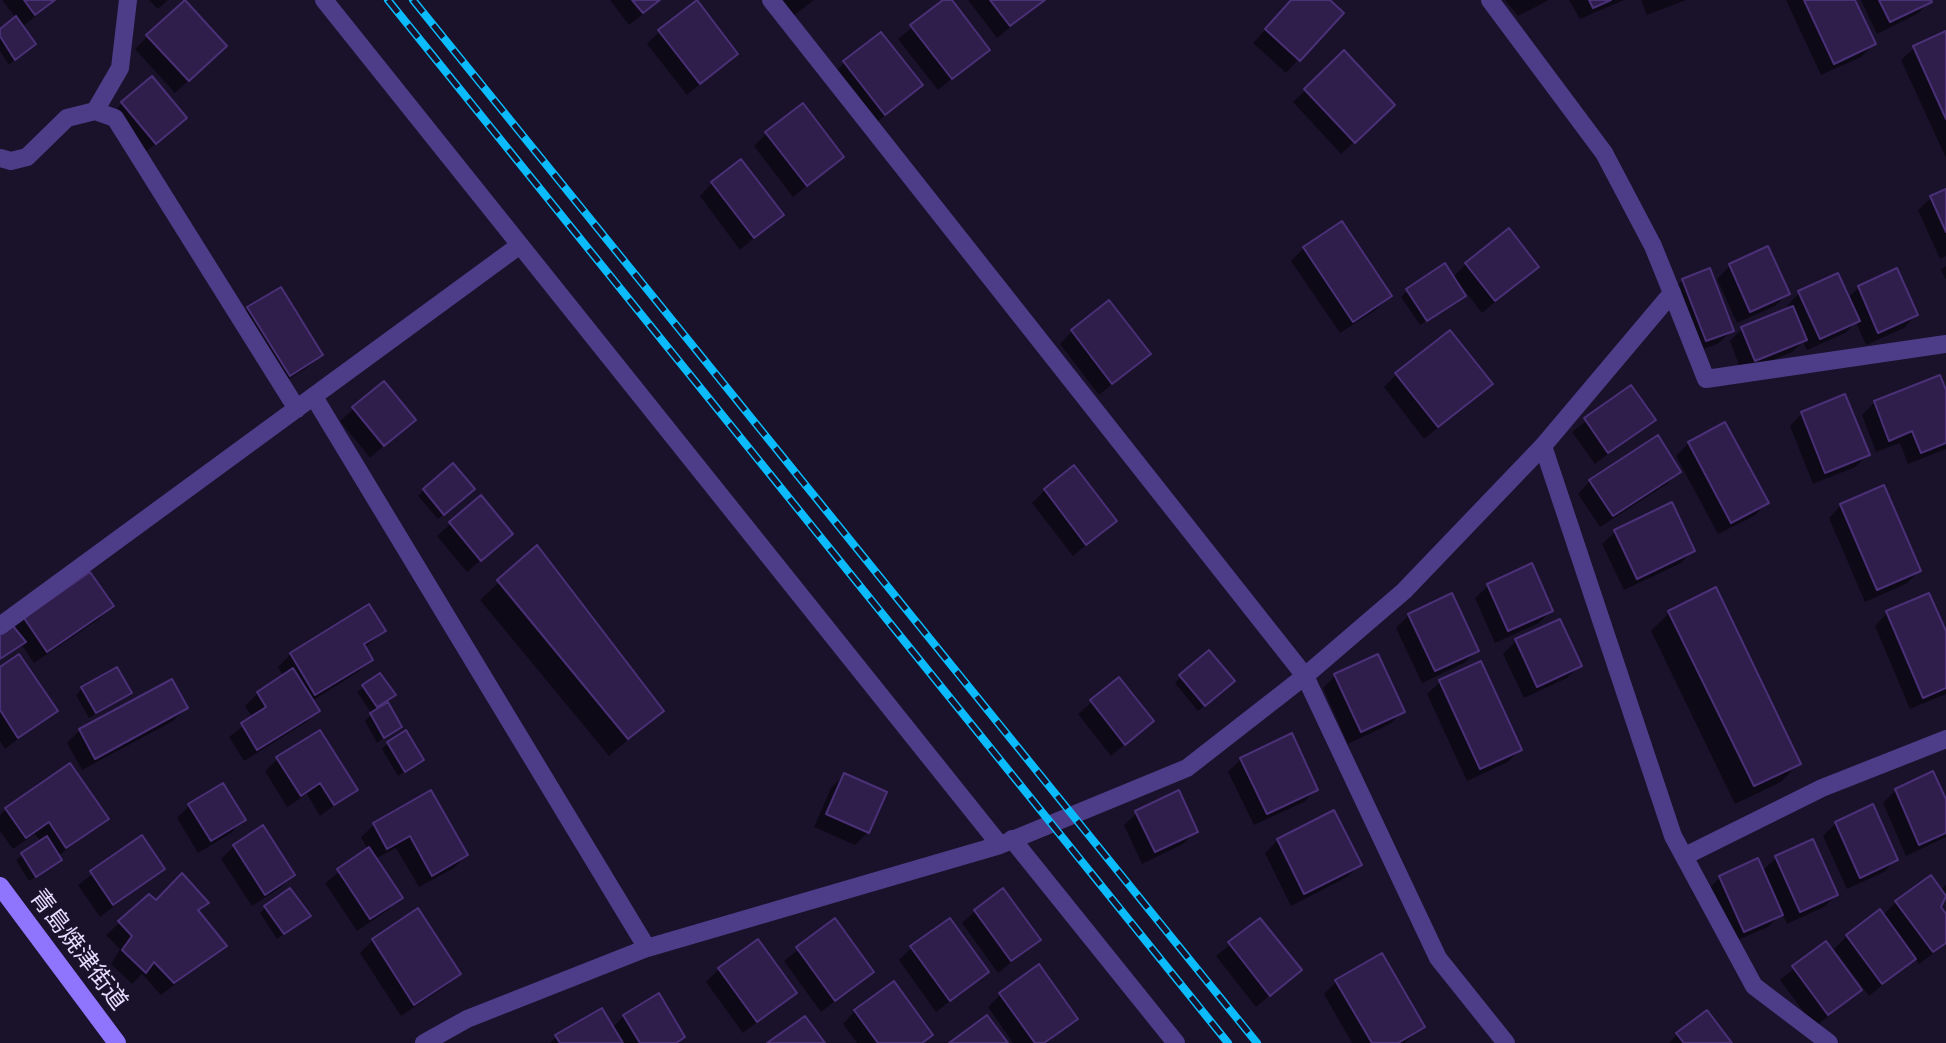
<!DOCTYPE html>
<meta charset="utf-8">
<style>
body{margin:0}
canvas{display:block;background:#1a112b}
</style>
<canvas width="1946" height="1043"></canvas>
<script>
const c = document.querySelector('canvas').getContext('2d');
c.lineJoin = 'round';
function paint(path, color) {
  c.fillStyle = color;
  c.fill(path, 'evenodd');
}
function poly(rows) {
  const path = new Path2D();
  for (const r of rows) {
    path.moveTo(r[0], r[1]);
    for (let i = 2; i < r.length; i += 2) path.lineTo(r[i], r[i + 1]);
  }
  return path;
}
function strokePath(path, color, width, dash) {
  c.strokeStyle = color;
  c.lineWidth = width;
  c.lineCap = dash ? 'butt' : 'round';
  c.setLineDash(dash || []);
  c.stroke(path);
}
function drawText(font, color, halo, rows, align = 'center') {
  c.font = font + ' "Fira Sans Condensed","Noto Sans JP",sans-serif';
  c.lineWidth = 7;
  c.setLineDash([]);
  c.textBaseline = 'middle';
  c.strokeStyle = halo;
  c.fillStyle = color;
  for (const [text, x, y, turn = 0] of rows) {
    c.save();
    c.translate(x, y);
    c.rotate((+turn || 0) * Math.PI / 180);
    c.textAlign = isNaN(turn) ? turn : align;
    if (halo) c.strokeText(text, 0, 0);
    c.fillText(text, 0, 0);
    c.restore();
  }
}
const shadow = poly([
 [2,0,56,0,22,27,27,50,9,65,0,51,0,31,16,18],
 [149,0,168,0,158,9],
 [610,0,661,0,629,25],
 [779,0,814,0,792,17],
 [946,0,950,0,988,49,938,90,898,39],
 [968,0,1043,0,997,38],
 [1292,0,1327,0,1341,13,1286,73,1253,43],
 [1505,0,1549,0,1518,16],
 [1569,0,1624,0,1580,19],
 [1641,0,1686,0,1647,15],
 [1786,0,1854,0,1874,44,1861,57,1821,75],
 [1861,0,1929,0,1930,1,1917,14,1877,34],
 [660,31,736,54,687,95,647,44],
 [1946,33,1946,158,1901,60,1914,48],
 [148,36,212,59,175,93,135,49],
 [1344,53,1380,118,1341,154,1293,102],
 [844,63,921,85,872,126,832,75],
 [122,103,172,130,142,155,110,116],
 [766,134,842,157,793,197,754,146],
 [712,183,781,215,740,250,700,196],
 [1946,190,1946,256,1940,259,1918,210,1931,198],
 [1304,248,1389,296,1377,309,1340,333,1291,261],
 [1768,249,1788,293,1775,306,1737,323,1717,279,1730,266],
 [1466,264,1537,267,1482,313,1458,282,1457,301,1420,325,1401,297,1407,291,1452,278],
 [1946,266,1946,280,1941,270],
 [1896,270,1916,315,1904,328,1866,345,1856,322,1845,333,1807,350,1803,342,1792,352,1742,373,1730,341,1742,329,1788,310,1787,306,1799,293,1848,298,1859,287],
 [1683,280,1732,330,1719,343,1694,353,1670,293],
 [248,309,321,354,308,367,277,387,236,321],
 [1072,331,1148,354,1099,395,1060,344],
 [1396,375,1491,384,1424,439,1384,387],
 [1939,377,1946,395,1946,449,1908,464,1900,443,1876,452,1862,415,1874,403],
 [383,383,413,420,370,458,340,421],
 [1631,387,1653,419,1595,464,1572,432],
 [1802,413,1867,455,1855,467,1813,484,1790,426],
 [1689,443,1767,503,1754,516,1718,534,1676,456],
 [1679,471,1667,484,1600,527,1578,494,1590,481],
 [424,490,467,495,438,519,418,496],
 [1045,490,1115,521,1073,556,1032,503],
 [481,497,511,534,467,572,437,536],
 [1841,505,1919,571,1906,584,1865,602,1829,518],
 [1615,532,1693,550,1681,563,1624,590,1602,544],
 [537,547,662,711,609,756,480,600],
 [1531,565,1551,611,1539,623,1495,643,1475,598,1488,586],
 [111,606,99,619,34,663,21,644,0,660,0,638,25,619],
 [369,606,384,631,364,648,371,659,358,672,312,701,318,711,305,723,244,761,229,737,253,718,245,706,258,693,284,677,278,667,291,654],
 [1670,612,1799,763,1781,782,1735,804,1651,631],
 [1887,613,1946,636,1946,694,1910,709,1875,626],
 [1409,615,1477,651,1464,663,1422,683,1396,628],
 [1516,641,1580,665,1567,678,1524,698,1503,654],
 [1480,663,1520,749,1508,762,1467,781,1427,694,1440,682],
 [0,669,55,711,5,749,0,741],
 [380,675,393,695,385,702,400,726,377,743,365,721,372,714,357,692],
 [1335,676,1403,711,1390,724,1348,744,1323,688],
 [1181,677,1227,687,1198,711,1175,683],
 [1119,679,1152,721,1111,756,1078,714],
 [82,689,130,693,89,718,76,695],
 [186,708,173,721,82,770,67,743,80,730],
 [388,743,422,760,398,776,382,749],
 [278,759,355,790,320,816,307,794,287,807,265,771],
 [1241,759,1316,789,1304,802,1254,825,1228,772],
 [844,775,868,832,855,845,814,827,831,788],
 [1896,790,1946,804,1946,837,1906,856,1883,803],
 [431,792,466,855,454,868,419,887,396,848,375,859,401,898,388,910,357,931,325,883,368,850,361,837,374,825],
 [189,806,243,820,231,833,198,853,177,818],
 [6,809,107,819,58,856,60,859,54,865,29,881,16,860,41,842,35,834,13,849,0,831,0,815],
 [1137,813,1196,831,1183,844,1142,864,1124,825],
 [1836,823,1896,860,1884,872,1847,889,1823,836],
 [141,837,163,869,100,917,78,885],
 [1278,840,1360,865,1347,877,1291,906,1265,853],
 [1812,841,1836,895,1824,907,1787,924,1782,913,1768,927,1731,943,1708,890,1720,877,1762,871,1776,858],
 [234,846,293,875,280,888,252,906,221,859],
 [1946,885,1946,897,1939,907,1946,917,1946,944,1919,964,1915,958,1869,996,1834,949,1847,936,1882,916,1896,902,1940,891],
 [149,896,156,902,206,903,197,912,225,946,161,995,142,974,132,984,111,964,120,949,106,935],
 [266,907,302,922,277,939,260,913],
 [418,911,459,974,446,986,401,1016,360,953,373,940],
 [975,911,1038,940,998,973,962,923],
 [835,920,872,972,821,1012,784,961],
 [1260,920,1299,970,1256,1007,1216,956],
 [1825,943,1860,990,1815,1027,1780,980],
 [911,948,987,972,936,1012,899,960],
 [719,969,794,993,743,1033,706,982],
 [1336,982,1423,1027,1404,1043,1352,1043,1324,994],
 [1000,995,1076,1018,1047,1043,1013,1043,988,1007],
 [855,1011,931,1035,922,1043,857,1043,843,1024],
 [624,1016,683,1037,677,1043,550,1043,556,1037,612,1028],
 [1677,1035,1730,1043,1669,1043]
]);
const building = poly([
 [24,0,55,0,35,15,24,0],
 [185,0,227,46,189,81,146,35,185,0],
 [632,0,660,0,643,13,632,0],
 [697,0,738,54,700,84,658,30,697,0],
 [943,0,952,0,990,50,952,79,910,25,943,0],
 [990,0,1045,0,1010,26,990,0],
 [1291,0,1330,0,1344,13,1300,61,1265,29,1291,0],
 [1589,0,1611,0,1593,8,1589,0],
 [1804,0,1855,0,1876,44,1834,64,1804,0],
 [1879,0,1931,0,1932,2,1890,22,1879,0],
 [16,16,36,44,15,60,0,36,0,29,16,16],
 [1946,31,1946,119,1913,46,1946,31],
 [881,32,923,85,885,115,843,61,881,32],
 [1344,50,1395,105,1355,143,1304,89,1344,50],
 [152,76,187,118,156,144,121,102,152,76],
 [803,103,844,157,807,186,765,132,803,103],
 [741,159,784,215,754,238,711,182,741,159],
 [1946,189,1946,232,1930,196,1946,189],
 [1342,221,1392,296,1353,322,1303,247,1342,221],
 [1509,228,1539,267,1495,301,1465,263,1509,228],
 [1768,246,1790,294,1750,312,1729,264,1768,246],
 [1445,263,1466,296,1427,321,1406,289,1445,263],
 [1710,268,1734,331,1706,341,1682,279,1710,268],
 [1897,268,1918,315,1878,333,1858,286,1897,268],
 [1838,273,1860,321,1820,339,1798,291,1838,273],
 [281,287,323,355,290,376,247,307,281,287],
 [1109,300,1151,354,1112,384,1071,330,1109,300],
 [1793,306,1807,340,1755,361,1741,327,1793,306],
 [1450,330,1493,384,1438,427,1395,373,1450,330],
 [1940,375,1946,390,1946,443,1921,453,1912,431,1889,441,1874,401,1940,375],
 [384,381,416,420,384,446,352,407,384,381],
 [1631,385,1656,420,1608,453,1584,418,1631,385],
 [1845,394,1870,455,1825,473,1801,412,1845,394],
 [1725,422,1769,503,1731,523,1688,442,1725,422],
 [1658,435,1681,472,1613,516,1589,480,1658,435],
 [453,463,475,489,444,515,423,489,453,463],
 [1074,465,1117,521,1086,545,1044,489,1074,465],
 [1884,485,1921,571,1877,590,1840,504,1884,485],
 [481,495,513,534,481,561,449,522,481,495],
 [1672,502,1695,551,1637,579,1614,530,1672,502],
 [537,545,664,711,628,739,497,580,537,545],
 [1532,563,1553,611,1508,631,1487,584,1532,563],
 [90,572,114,606,47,652,24,618,90,572],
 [1716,587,1801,764,1754,786,1668,611,1716,587],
 [1452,593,1479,651,1435,671,1408,614,1452,593],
 [1929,593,1946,631,1946,688,1923,698,1886,611,1929,593],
 [369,604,386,631,364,644,373,660,315,695,290,653,369,604],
 [1560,619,1582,666,1537,687,1515,639,1560,619],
 [13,626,26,642,0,659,0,635,13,626],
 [1209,650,1235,681,1205,706,1179,675,1209,650],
 [19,654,58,711,18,738,0,710,0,667,19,654],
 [1378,654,1405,712,1361,732,1334,674,1378,654],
 [1481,661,1522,750,1480,769,1439,680,1481,661],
 [117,667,132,693,96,713,81,687,117,667],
 [293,668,320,711,257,750,241,723,266,707,257,692,293,668],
 [380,673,396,695,377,707,362,685,380,673],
 [1119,677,1154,721,1125,745,1090,700,1119,677],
 [172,679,188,708,95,759,79,729,172,679],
 [388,702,402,727,384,738,370,713,388,702],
 [320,730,358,790,334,805,320,783,301,796,276,757,320,730],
 [406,730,424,760,405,772,387,742,406,730],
 [1292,733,1318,790,1267,814,1240,758,1292,733],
 [70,763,109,819,66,848,49,822,26,838,5,808,70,763],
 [1933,771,1946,799,1946,833,1919,845,1895,789,1933,771],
 [844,773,887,792,869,833,826,814,844,773],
 [223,783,246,820,211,841,188,804,223,783],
 [431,790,468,855,432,876,410,836,387,849,373,823,431,790],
 [1179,790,1198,832,1155,852,1135,811,1179,790],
 [1873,804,1898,860,1860,878,1835,822,1873,804],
 [1334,810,1362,865,1304,894,1277,839,1334,810],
 [263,825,295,875,265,895,233,845,263,825],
 [142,835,165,869,113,905,90,871,142,835],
 [47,836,62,860,36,877,21,853,47,836],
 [1813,839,1838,895,1800,912,1775,856,1813,839],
 [369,847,403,898,370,919,337,869,369,847],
 [1758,858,1783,915,1744,932,1719,876,1758,858],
 [182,873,209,903,198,910,227,946,174,983,154,962,146,973,122,950,132,936,118,921,149,894,156,900,182,873],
 [1931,875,1946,896,1941,907,1946,914,1946,943,1933,952,1895,901,1931,875],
 [290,888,311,916,284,934,264,906,290,888],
 [1003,888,1041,940,1011,961,974,910,1003,888],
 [418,908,461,974,414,1005,372,939,418,908],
 [1880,909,1916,959,1882,984,1846,935,1880,909],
 [835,918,874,972,835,1001,796,947,835,918],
 [950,918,989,972,950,1001,910,946,950,918],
 [1260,918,1302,970,1270,996,1228,942,1260,918],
 [758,939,797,993,757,1022,718,968,758,939],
 [1826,941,1862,990,1828,1015,1792,966,1826,941],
 [1382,953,1425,1027,1398,1043,1372,1043,1335,980,1382,953],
 [1039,964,1078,1019,1044,1043,1035,1043,999,993,1039,964],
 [894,981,933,1035,922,1043,878,1043,854,1010,894,981],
 [659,993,685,1037,676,1043,640,1043,623,1015,659,993],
 [602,1008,623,1043,560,1043,555,1035,602,1008],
 [1707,1010,1732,1043,1684,1043,1676,1033,1707,1010],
 [987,1015,1008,1043,949,1043,987,1015],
 [805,1016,825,1043,767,1043,805,1016]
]);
const service = poly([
 [1543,446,1672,293,1706,379,1946,344]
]);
const minor = poly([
 [324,0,1000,845],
 [771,0,1305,676,1438,958,1506,1043],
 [1490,0,1604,153,1653,246,1672,293],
 [95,111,120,68,128,0],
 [0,158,11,161,27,157,67,118,95,111,115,118,297,409],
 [314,397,647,948],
 [0,626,520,245],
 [1012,839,1176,1043],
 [1685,856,1822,788,1946,739],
 [424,1043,467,1019,647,948,1000,845,1187,768,1305,676,1404,591,1543,446,1673,836,1754,986,1829,1043]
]);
const secondary = poly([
 [0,886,117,1043]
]);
const rail = poly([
 [388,0,1228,1043],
 [413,0,1257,1043]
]);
const streetNames = [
 ["青島焼津街道",78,950,53]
];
paint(shadow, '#0007');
paint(building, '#2f1e4b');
strokePath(building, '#4a3077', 2);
strokePath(service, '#4d3d89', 18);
strokePath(minor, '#4d3d89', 18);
strokePath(secondary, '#8f74fd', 18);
strokePath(rail, '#0bbbfb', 8);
strokePath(rail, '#1a112b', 5, [16]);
drawText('24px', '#e6dcfe', '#1a112b', streetNames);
</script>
